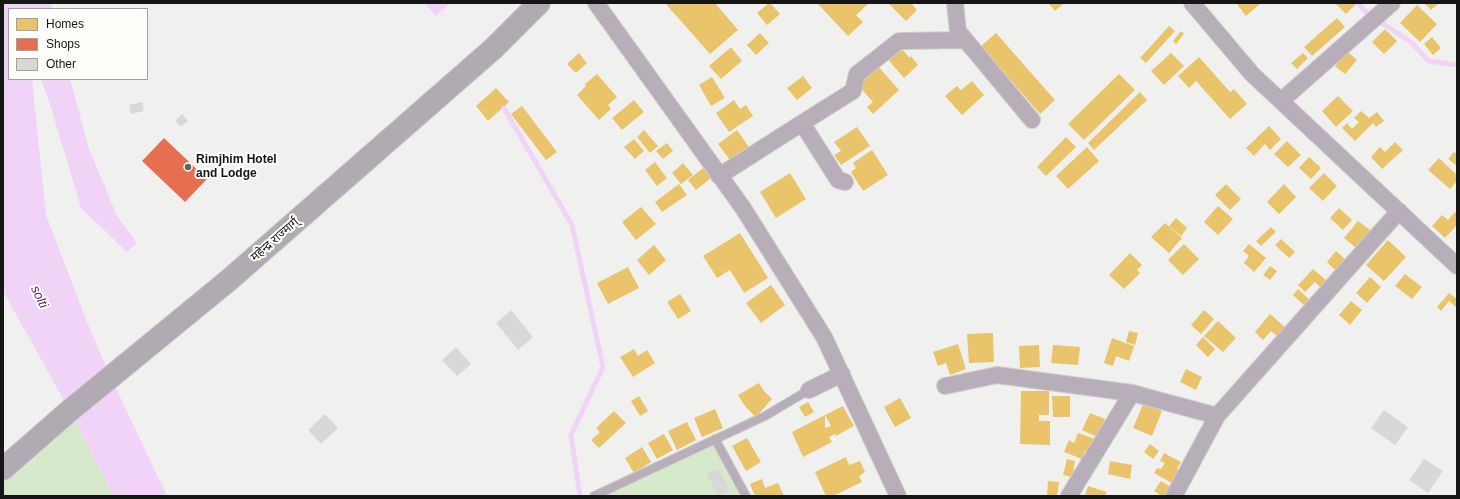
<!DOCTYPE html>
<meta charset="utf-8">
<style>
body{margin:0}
#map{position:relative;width:1460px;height:499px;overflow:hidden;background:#f0f1ef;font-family:Helvetica,sans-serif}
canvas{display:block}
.frame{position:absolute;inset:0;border:4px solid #151615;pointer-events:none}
.legend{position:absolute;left:8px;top:8px;width:140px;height:72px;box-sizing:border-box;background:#fdfffb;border:1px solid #a0a29f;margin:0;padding:5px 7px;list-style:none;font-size:12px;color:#151615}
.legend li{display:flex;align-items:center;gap:8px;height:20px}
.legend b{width:20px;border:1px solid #a0a29f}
</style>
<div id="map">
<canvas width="1460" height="499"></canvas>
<div class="frame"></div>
<ul class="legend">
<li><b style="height:11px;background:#e9c46a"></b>Homes</li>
<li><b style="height:11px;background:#e76f51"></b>Shops</li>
<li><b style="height:11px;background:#d8d9d7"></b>Other</li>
</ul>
</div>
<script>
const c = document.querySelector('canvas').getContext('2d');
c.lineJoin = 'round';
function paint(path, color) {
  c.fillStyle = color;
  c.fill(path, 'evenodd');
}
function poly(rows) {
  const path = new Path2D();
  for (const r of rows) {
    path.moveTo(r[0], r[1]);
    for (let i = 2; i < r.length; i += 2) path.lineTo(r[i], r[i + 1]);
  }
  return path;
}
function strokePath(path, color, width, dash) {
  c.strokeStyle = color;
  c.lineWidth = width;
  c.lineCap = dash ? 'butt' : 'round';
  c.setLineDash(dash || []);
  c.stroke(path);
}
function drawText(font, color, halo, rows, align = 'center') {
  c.font = font + ' Helvetica,"Noto Sans Devanagari",sans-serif';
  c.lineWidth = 4;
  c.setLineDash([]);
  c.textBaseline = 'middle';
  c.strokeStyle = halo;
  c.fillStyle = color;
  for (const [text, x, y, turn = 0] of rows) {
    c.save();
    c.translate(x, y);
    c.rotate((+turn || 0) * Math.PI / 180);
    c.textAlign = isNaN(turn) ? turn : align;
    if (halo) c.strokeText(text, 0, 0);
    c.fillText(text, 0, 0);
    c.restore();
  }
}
const green = poly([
 [72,415,114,496,3,496,3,473],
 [715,439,746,496,594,496]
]);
const water = poly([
 [3,3,51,3,52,9,9,9,9,79,32,79,46,215,87,322,111,378,167,496,114,496,72,415,3,291],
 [424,3,450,3,436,16],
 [41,79,70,79,89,149,117,216,137,243,127,252,81,208,51,108]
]);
const homes = poly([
 [665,3,715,3,738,30,710,54],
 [769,3,770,3,780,14,767,25,757,13],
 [817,3,869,3,856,15,863,22,848,36],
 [888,3,911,3,917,10,906,21],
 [1048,3,1064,3,1055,11],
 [1236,3,1261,3,1246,16],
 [1335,3,1355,3,1356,4,1346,14],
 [1424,3,1439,3,1431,10],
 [1417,5,1437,24,1420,42,1400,23],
 [1337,18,1345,27,1312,56,1304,47],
 [1169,26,1175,31,1146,63,1140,58],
 [1385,29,1397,41,1384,54,1372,42],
 [1181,31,1184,34,1176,44,1173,41],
 [760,33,769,43,756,55,747,45],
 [996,33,1055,100,1040,114,981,46],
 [1432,37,1441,48,1433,55,1424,44],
 [897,44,910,58,911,56,918,65,904,78,884,55],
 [731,47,742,61,721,79,709,66],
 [1348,52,1357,60,1345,74,1335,66],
 [579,53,587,63,576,73,567,64],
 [1171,53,1184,66,1164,85,1151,71],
 [1303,53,1308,58,1297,69,1291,63],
 [1199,57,1230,92,1234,89,1247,104,1230,119,1196,81,1189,88,1178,76],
 [878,66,899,90,873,114,867,107,873,102,858,85],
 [597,74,617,97,608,105,611,109,599,120,577,95,586,86,585,84],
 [1119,74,1135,90,1084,140,1068,124],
 [803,76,812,88,797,100,787,88],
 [712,77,725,98,711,106,699,85],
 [972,81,984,95,962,115,945,96,957,86,961,90],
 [496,88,509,102,488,121,476,106],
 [1140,92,1147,100,1094,150,1088,143],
 [1338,96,1353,111,1336,127,1322,111],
 [634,100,644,112,622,130,612,118],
 [734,100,740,109,746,105,753,116,729,132,716,113],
 [522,106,557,152,546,160,511,114],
 [1361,111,1369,118,1377,112,1384,121,1376,127,1373,123,1355,141,1342,128,1347,123,1352,129,1359,122,1354,118],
 [1269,126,1281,139,1270,150,1265,144,1254,156,1246,148],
 [857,127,870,146,841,165,834,155,841,151,834,142],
 [644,130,658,146,650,153,637,137],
 [737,130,751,150,733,164,718,144],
 [1066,137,1076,147,1046,176,1037,167],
 [634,139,644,151,635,159,624,147],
 [1287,141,1301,155,1288,167,1274,154],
 [1395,142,1403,150,1382,169,1371,157,1380,147,1385,152],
 [667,143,673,151,663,159,656,151],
 [1087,147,1099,161,1068,189,1056,176],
 [872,150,888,175,863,191,851,172,856,168,853,163],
 [1454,152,1457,154,1457,166,1448,159],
 [1309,157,1321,168,1311,179,1299,168],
 [1439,158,1457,175,1457,181,1450,189,1428,170],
 [655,162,667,178,657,186,645,170],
 [683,163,693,175,681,184,672,173],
 [703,168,711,178,696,190,688,180],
 [790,173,806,199,776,218,760,192],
 [1324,173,1337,186,1323,201,1309,188],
 [679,184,687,195,662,212,655,202],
 [1226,184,1241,199,1230,210,1215,195],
 [1284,184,1296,197,1279,214,1267,202],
 [1218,206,1233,219,1218,235,1204,222],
 [641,207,656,224,636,240,622,222],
 [1339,208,1352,220,1343,230,1330,218],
 [1455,212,1457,214,1457,225,1445,238,1432,226,1442,215,1448,220],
 [1176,218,1187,228,1181,236,1169,226],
 [1358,221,1374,233,1360,251,1344,238],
 [1165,223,1182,238,1169,253,1151,237],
 [1271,227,1276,232,1261,246,1256,241],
 [740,233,768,278,744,293,730,270,717,278,703,256],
 [1281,239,1295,252,1289,258,1275,245],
 [1388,240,1406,257,1384,281,1366,265],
 [1184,244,1199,259,1183,275,1168,260],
 [1249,244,1266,258,1254,272,1244,263,1249,256,1243,251],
 [654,245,666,260,649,275,637,260],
 [1336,251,1346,260,1336,271,1327,262],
 [1130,253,1142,265,1137,270,1140,273,1124,289,1109,275],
 [1270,266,1277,271,1270,280,1263,275],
 [628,267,639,288,608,304,597,283],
 [1313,269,1327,281,1321,288,1315,282,1305,292,1298,285],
 [1405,274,1422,287,1412,299,1395,286],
 [1370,277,1381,287,1367,303,1356,293],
 [771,285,785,305,761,323,746,303],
 [1298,289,1310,300,1305,306,1293,295],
 [1449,293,1457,299,1457,308,1449,301,1441,311,1437,307],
 [680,294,691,311,678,319,667,302],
 [1351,301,1362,310,1350,325,1339,315],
 [1204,310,1214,319,1201,334,1191,325],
 [1270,314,1287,329,1279,338,1271,331,1263,340,1255,332],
 [1218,321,1236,338,1223,352,1204,336],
 [1129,331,1138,333,1135,345,1126,342],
 [993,333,994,362,969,363,967,334],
 [1203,337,1215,349,1208,357,1196,345],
 [1112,338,1134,346,1129,361,1116,356,1113,366,1104,363],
 [958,344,966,369,950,375,946,363,938,366,933,352],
 [1039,345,1040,367,1020,368,1019,346],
 [1053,345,1080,347,1078,365,1051,363],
 [634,349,638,356,647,350,655,363,633,377,620,357],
 [1186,369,1202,377,1196,390,1180,382],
 [759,383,764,391,772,399,756,417,745,406,738,395],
 [1021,391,1049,391,1049,415,1039,415,1039,421,1050,421,1050,445,1020,444],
 [639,396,648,411,640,416,631,401],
 [1052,396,1070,396,1070,417,1053,417],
 [900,398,911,418,895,427,884,407],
 [808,402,814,412,805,417,799,407],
 [1143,404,1162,411,1152,436,1133,428],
 [843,406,854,426,836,436,835,434,829,437,832,442,803,457,792,432,825,415,825,428,831,426,825,415],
 [715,409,723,428,702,437,694,418],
 [614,411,626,423,599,448,591,440,600,432,596,428],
 [1090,413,1105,419,1097,437,1082,430],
 [687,422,696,440,677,450,668,431],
 [1078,433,1098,440,1093,454,1085,451,1082,459,1064,452,1069,440,1074,443],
 [664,434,673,450,657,459,648,443],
 [747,438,761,462,746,471,732,446],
 [1150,444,1159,451,1153,459,1144,452],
 [642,447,651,462,634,473,625,458],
 [1164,453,1181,462,1177,469,1183,472,1175,485,1154,473,1157,468,1161,469,1165,463,1160,461],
 [846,457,849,465,860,461,865,472,859,476,862,482,833,496,826,496,815,472],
 [1067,459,1075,461,1072,477,1063,475],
 [1110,461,1132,465,1130,479,1108,474],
 [762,479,765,488,778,483,784,496,755,496,750,484],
 [1048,481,1059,482,1057,496,1047,496],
 [1161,481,1174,489,1170,496,1162,496,1154,491],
 [1088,486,1107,492,1105,496,1085,496]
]);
const shops = poly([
 [164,138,207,179,185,202,142,161]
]);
const stream = poly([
 [1358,3,1366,12,1412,43,1429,61,1457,65],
 [504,108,572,225,603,367,571,435,580,496]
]);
const building = poly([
 [142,102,144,111,131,114,129,105],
 [182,114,188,121,181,127,175,121],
 [511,310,533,337,518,350,496,323],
 [456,347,471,364,457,376,442,360],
 [1384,410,1408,427,1395,445,1371,428],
 [325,414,338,428,321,444,308,430],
 [1424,459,1443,471,1428,493,1409,480],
 [718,468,730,490,718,496,707,474]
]);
const lane = poly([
 [715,439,746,496],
 [594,496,765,416,809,390]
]);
const street = poly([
 [596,3,743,208,824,337,898,496],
 [955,3,958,31,1032,120],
 [1192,3,1252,74,1457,266],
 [1281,101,1392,3],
 [802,123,853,91,857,74,899,41,965,40],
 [719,176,802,123,838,180,845,182],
 [945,386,997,375,1132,393,1217,416,1399,211],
 [809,390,842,374],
 [1069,496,1132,393],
 [1174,496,1217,416]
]);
const highway = poly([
 [3,469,68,412,229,280,494,48,539,3]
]);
const markers = [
 [188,167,4,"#626361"]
];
const poiNames = [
 ["Rimjhim Hotel",196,160],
 ["and Lodge",196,174]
];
const streetNames = [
 ["महेन्द्र राज्मार्ग्",275,240,-41]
];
const waterNames = [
 ["solti",39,297,64]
];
paint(green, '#d7e9cb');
paint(water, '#f0d3f7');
paint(homes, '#e9c46a');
paint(shops, '#e76f51');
strokePath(stream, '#f0d3f7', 5);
paint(building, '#d8d9d7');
strokePath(lane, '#cdcecc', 10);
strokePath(street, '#cdcecc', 18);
strokePath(highway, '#cdcecc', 24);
strokePath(lane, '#b7aeb9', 8);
strokePath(street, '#b7aeb9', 16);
strokePath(highway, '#b2aab3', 22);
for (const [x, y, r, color] of markers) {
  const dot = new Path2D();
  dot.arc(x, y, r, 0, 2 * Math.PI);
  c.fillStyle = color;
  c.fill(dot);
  strokePath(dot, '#fdfffb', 1.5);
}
drawText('bold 12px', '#151615', '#fdfffb', poiNames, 'left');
drawText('12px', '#151615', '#fdfffb', streetNames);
drawText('italic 13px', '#541562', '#fdfffb', waterNames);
</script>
